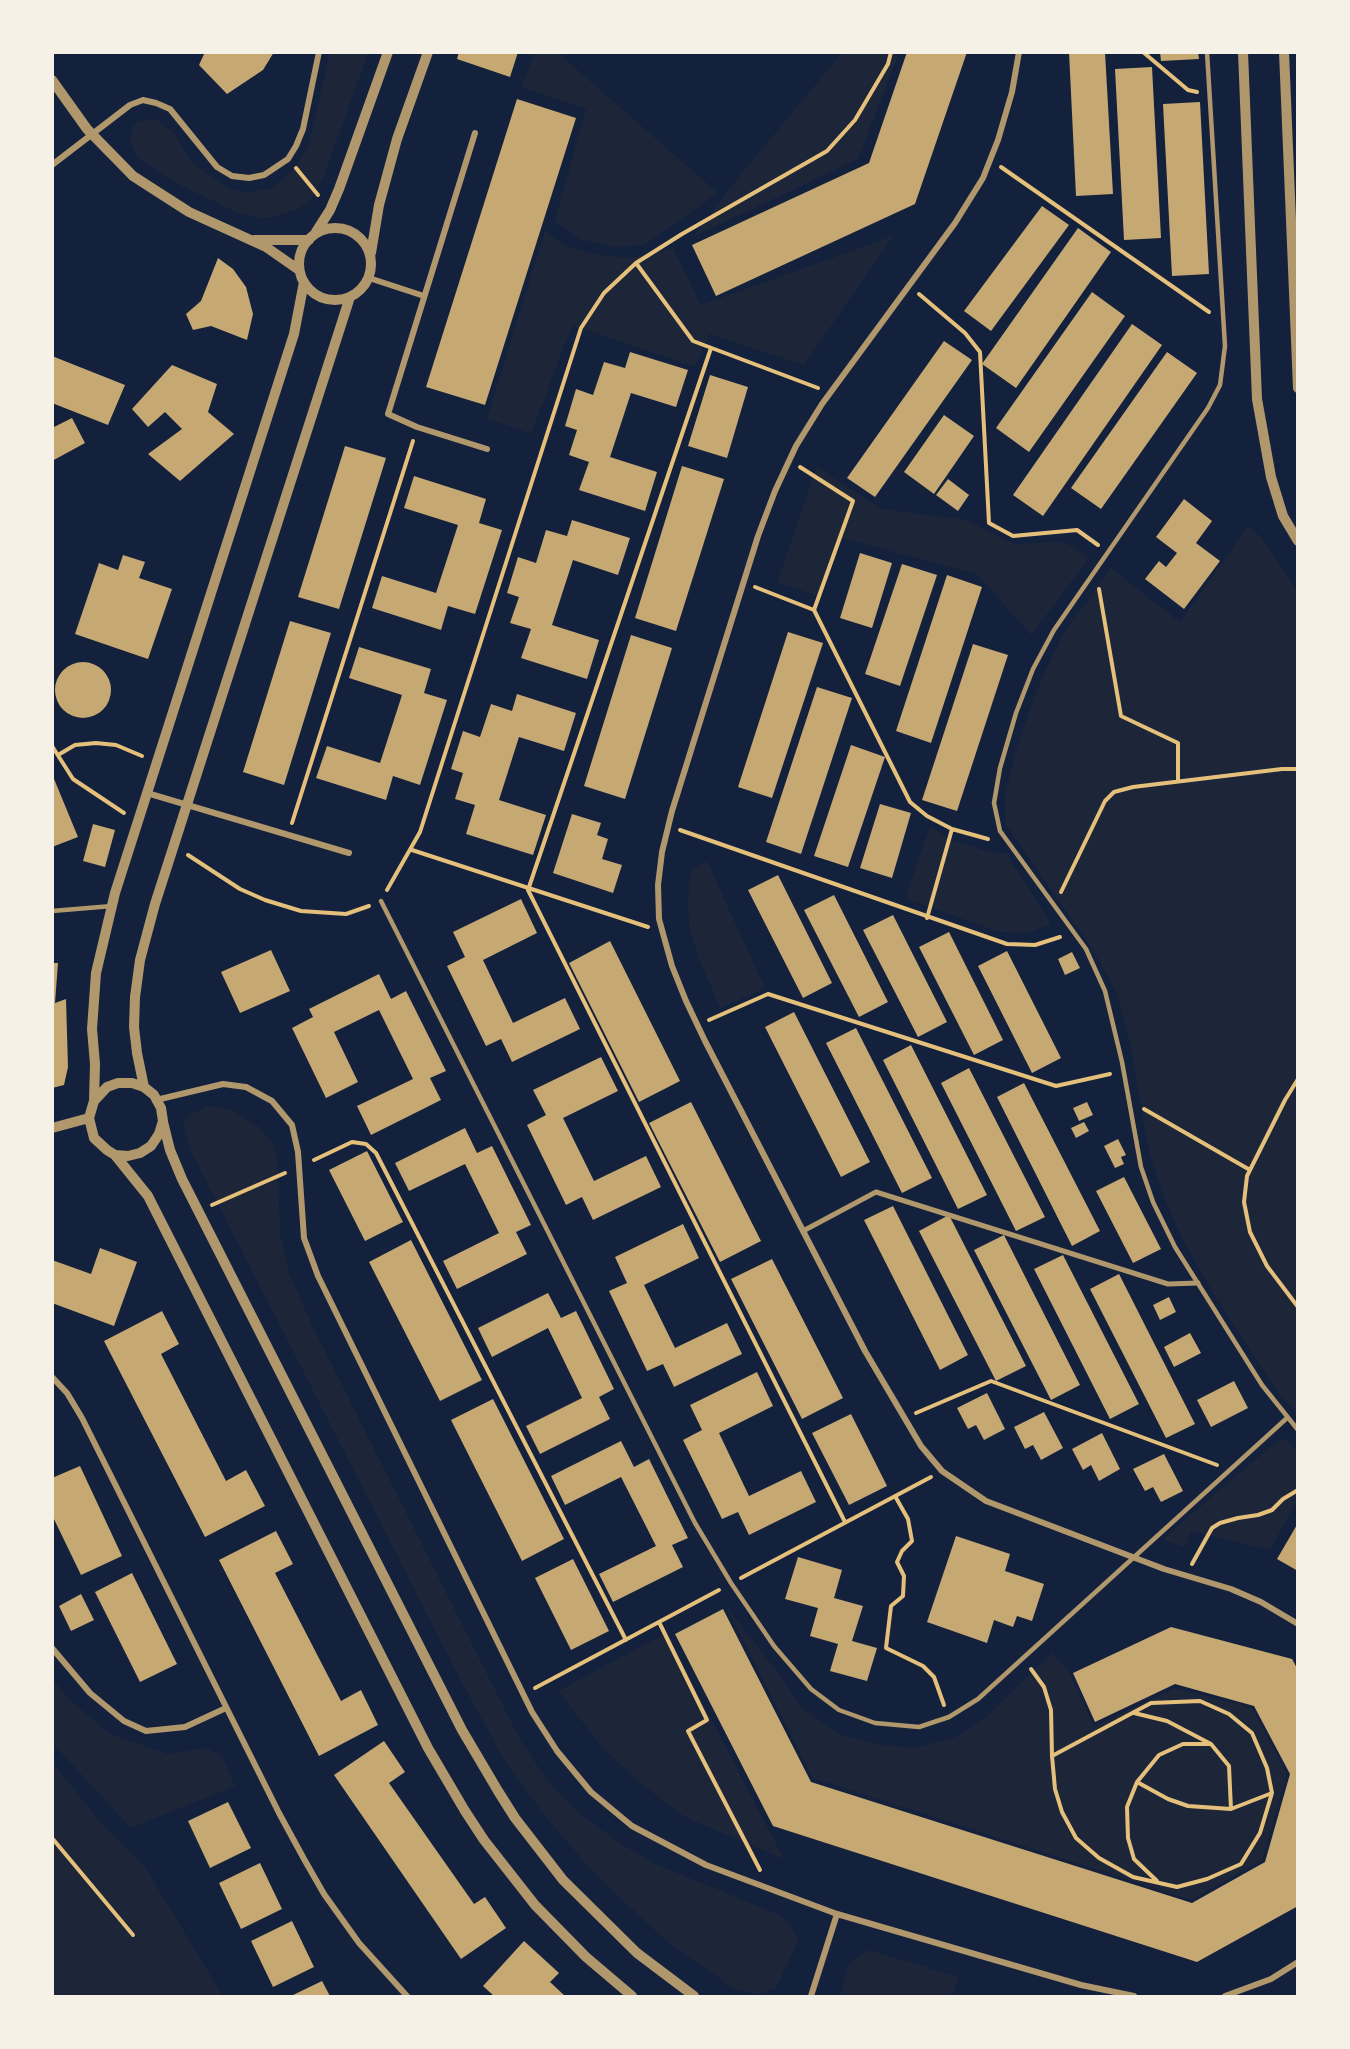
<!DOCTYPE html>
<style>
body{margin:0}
#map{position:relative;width:1350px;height:2049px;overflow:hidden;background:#14213d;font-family:Signika,sans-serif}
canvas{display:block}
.frame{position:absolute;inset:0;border:54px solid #f6f1e7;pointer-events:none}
</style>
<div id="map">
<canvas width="1350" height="2049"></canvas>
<div class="frame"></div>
</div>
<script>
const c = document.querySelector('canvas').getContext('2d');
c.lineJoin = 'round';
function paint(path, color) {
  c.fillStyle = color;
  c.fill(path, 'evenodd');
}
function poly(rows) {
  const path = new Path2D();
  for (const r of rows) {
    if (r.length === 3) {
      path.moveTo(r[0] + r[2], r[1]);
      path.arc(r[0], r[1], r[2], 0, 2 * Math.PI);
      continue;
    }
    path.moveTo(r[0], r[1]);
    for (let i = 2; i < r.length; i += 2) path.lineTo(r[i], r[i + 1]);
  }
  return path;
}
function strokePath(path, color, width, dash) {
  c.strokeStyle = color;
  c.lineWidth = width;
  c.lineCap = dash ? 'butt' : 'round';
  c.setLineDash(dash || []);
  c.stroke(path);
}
const green = poly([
 [330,53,368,53,322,181,308,203,294,210,275,217,259,218,236,212,182,186,138,158,130,142,133,127,138,121,157,119,175,134,190,160,211,177,227,187,247,193,270,189,290,173,308,148],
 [535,53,558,53,718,193,644,245,614,247,580,239,555,221,586,109,521,87],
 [842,53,899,53,858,159,693,237,737,179],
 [545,231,562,244,592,254,631,258,673,248,701,305,893,236,804,365,709,334,695,367,572,325,531,434,487,418],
 [817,467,881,509,966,520,1015,544,1060,542,1072,546,1089,558,1031,635,977,574,839,537,818,596,777,582],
 [1248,526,1260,536,1298,593,1297,1414,1279,1394,1214,1294,1184,1242,1165,1199,1149,1151,1131,1047,1117,993,1093,950,1006,825,1005,794,1017,747,1040,682,1064,633,1111,568,1180,622],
 [930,827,951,840,990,852,1006,853,1051,924,1028,933,999,932,905,898],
 [707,861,765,988,720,1008,699,959,689,928,688,895,692,869],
 [209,1106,231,1110,261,1128,274,1146,278,1168,280,1233,289,1273,312,1325,518,1736,546,1779,585,1818,623,1845,653,1863,780,1915,791,1925,798,1942,776,1988,758,1995,733,1988,665,1940,595,1874,544,1815,502,1756,459,1677,190,1149,183,1122,190,1114],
 [1285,1439,1297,1450,1297,1501,1270,1550,1191,1531,1185,1547,1162,1539,1276,1442],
 [725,1605,779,1674,801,1707,839,1734,876,1744,913,1748,956,1737,986,1717,1052,1653,1068,1671,1094,1726,1176,1688,1252,1708,1287,1775,1262,1860,1191,1900,813,1778],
 [666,1633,784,1859,685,1817,640,1783,602,1747,558,1691],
 [52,1679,70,1700,110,1734,168,1754,206,1748,222,1756,235,1786,131,1828,53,1744],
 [52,1762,96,1817,143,1864,223,1996,53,1996],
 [869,1950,958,1977,953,1996,840,1996,848,1967,855,1959]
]);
const building = poly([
 [205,52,274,52,263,70,227,94,199,65],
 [459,52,518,52,510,77,457,59],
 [907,52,967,52,915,204,716,296,692,245,869,163],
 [1069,52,1105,52,1113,194,1076,196],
 [1160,52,1198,52,1199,59,1161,61],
 [1152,67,1161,238,1124,240,1115,69],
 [517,99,576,118,485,405,426,387],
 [1200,102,1209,274,1172,276,1163,104],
 [1042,206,1069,225,991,331,964,311],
 [1078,228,1111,252,1016,388,982,364],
 [218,258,233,269,246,287,253,314,247,340,211,326,193,330,186,314,201,301],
 [1092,292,1125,316,1029,452,996,428],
 [1132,324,1162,345,1043,516,1013,495],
 [944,341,972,360,875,497,847,478],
 [630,352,688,370,676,407,631,393,610,457,657,472,645,511,579,490,589,462,569,455,577,430,565,426,576,389,593,395,604,362,625,368],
 [1167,352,1197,373,1101,509,1071,488],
 [52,356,125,385,108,425,52,403],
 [172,365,217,384,208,412,234,434,180,481,148,454,182,429,165,412,148,427,132,409],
 [710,375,748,387,727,458,688,446],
 [944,415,974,436,934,494,904,472],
 [72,418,85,443,52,461,52,428],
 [345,446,386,458,339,609,298,597],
 [682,466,724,479,676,631,635,618],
 [414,476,486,499,479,523,502,530,475,614,448,606,441,630,372,608,382,576,436,593,458,525,404,508],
 [948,479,969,495,958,511,936,495],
 [1184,499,1212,521,1196,543,1220,561,1184,609,1145,579,1159,561,1166,567,1177,553,1156,537],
 [572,520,630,538,618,575,573,560,552,625,599,640,587,679,521,658,531,629,510,623,519,597,507,593,518,557,536,563,546,530,567,536],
 [860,553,892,563,872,628,840,618],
 [123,555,145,562,139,578,172,589,148,659,75,634,99,563,118,570],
 [902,564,937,575,900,686,865,674],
 [947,575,982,587,931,743,896,731],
 [290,621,331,633,284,785,243,772],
 [788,632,823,643,772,798,738,787],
 [631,635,672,648,625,799,584,786],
 [973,644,1008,655,957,811,922,800],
 [359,647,431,669,424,693,447,700,420,785,393,776,386,800,316,778,327,746,380,763,402,695,349,678],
 [83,690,28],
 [817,687,852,698,801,854,766,842],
 [517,694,576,713,564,751,519,737,499,800,546,815,533,855,466,834,475,805,455,799,463,773,451,769,463,731,480,737,491,704,512,711],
 [851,745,885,757,848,867,814,856],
 [52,774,78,837,52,847],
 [880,804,911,813,892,878,860,868],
 [572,814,601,823,597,835,608,839,602,859,622,865,613,893,553,873],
 [93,824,115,830,105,867,83,861],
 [778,875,832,983,803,998,748,890],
 [834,895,888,1002,859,1017,804,910],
 [521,899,537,933,483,960,513,1023,565,998,580,1029,512,1062,501,1039,486,1046,447,966,465,957,453,932],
 [893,915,947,1022,918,1037,863,930],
 [949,932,1003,1040,974,1055,919,947],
 [610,941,680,1081,639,1102,569,963],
 [271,950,290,991,240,1013,221,972],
 [1007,951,1061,1058,1032,1073,978,966],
 [1072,952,1080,968,1065,975,1058,959],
 [52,963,58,963,55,1003,66,999,68,1067,64,1085,52,1088],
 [379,974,391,999,406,991,446,1071,430,1078,441,1100,371,1135,357,1106,413,1079,379,1010,334,1032,358,1082,326,1098,292,1028,313,1017,309,1009],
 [794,1012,870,1162,841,1177,765,1027],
 [856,1028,932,1178,902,1193,826,1043],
 [911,1045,987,1195,958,1209,883,1060],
 [601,1057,618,1091,563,1118,594,1181,646,1156,661,1187,593,1220,582,1197,566,1205,527,1125,546,1115,533,1090],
 [969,1068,1045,1217,1016,1231,941,1083],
 [1024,1083,1100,1231,1072,1246,997,1097],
 [691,1102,761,1241,720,1262,649,1123],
 [1087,1102,1093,1115,1079,1121,1073,1108],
 [1084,1122,1089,1131,1076,1138,1071,1128],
 [465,1128,477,1153,492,1146,531,1225,516,1232,527,1254,457,1289,443,1261,499,1233,465,1164,409,1191,395,1163],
 [1118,1139,1126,1155,1121,1157,1124,1164,1115,1168,1104,1146],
 [367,1151,403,1222,365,1241,329,1170],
 [1124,1177,1161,1249,1133,1263,1096,1191],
 [893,1206,968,1355,940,1370,864,1220],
 [949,1215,1026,1366,996,1381,919,1231],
 [683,1224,699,1258,644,1285,675,1348,727,1323,742,1354,674,1387,663,1364,647,1371,609,1291,627,1283,615,1257],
 [1004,1235,1080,1385,1051,1400,974,1250],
 [411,1240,482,1380,440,1401,369,1262],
 [100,1248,137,1262,114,1326,52,1303,52,1260,91,1274],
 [1063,1255,1139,1404,1110,1419,1034,1269],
 [772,1259,843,1398,802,1419,731,1279],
 [1119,1274,1195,1424,1166,1438,1090,1289],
 [548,1293,561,1318,576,1311,614,1389,599,1397,610,1419,540,1454,526,1426,582,1398,548,1328,492,1357,478,1328],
 [1169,1297,1176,1312,1160,1320,1153,1305],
 [162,1311,179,1344,161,1354,226,1481,246,1470,265,1506,205,1537,104,1341],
 [1190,1333,1201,1353,1174,1367,1164,1347],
 [757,1372,773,1406,719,1433,749,1496,801,1471,816,1502,749,1535,738,1512,722,1519,683,1440,702,1430,690,1405],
 [1234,1381,1248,1408,1211,1427,1197,1400],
 [987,1393,1005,1429,984,1440,976,1425,968,1429,957,1408],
 [493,1399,564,1539,522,1561,451,1420],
 [1044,1412,1063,1448,1041,1460,1033,1445,1025,1449,1014,1427],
 [851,1414,887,1486,849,1505,812,1433],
 [1102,1433,1120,1469,1099,1481,1091,1465,1083,1470,1072,1449],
 [621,1441,634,1467,649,1459,688,1538,672,1545,683,1567,613,1602,599,1574,656,1546,621,1477,565,1505,551,1476],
 [1164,1454,1183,1491,1161,1502,1153,1487,1145,1491,1133,1469],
 [80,1466,122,1556,81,1575,52,1515,52,1478],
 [1298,1523,1298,1571,1277,1559],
 [276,1531,293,1564,275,1573,341,1701,361,1690,378,1725,319,1756,219,1560],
 [956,1536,1010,1554,1005,1571,1044,1584,1032,1621,1017,1616,1013,1627,994,1620,987,1643,927,1622],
 [798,1557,842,1570,834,1598,863,1606,852,1641,877,1648,867,1681,830,1671,838,1644,810,1636,818,1608,785,1599],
 [573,1559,609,1631,571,1650,535,1578],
 [132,1573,177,1664,140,1682,95,1592],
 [81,1594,94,1620,71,1631,59,1606],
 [723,1609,811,1782,1192,1903,1265,1862,1290,1774,1254,1706,1175,1684,1095,1722,1073,1673,1171,1627,1292,1659,1298,1670,1298,1906,1197,1962,773,1826,675,1634],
 [384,1741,405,1772,389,1783,474,1904,485,1897,506,1928,461,1959,334,1775],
 [228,1802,251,1848,210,1868,188,1821],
 [260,1863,282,1909,241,1929,219,1883],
 [292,1921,314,1967,273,1987,251,1941],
 [524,1941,559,1973,550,1982,565,1996,494,1996,483,1986],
 [322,1981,330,1996,291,1996]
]);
const path = poly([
 [1143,52,1188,90,1197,92],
 [1001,167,1209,312],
 [296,168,318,195],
 [636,263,693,341,818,388],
 [919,294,965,333,980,352,989,523,1013,536,1077,530,1098,545],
 [711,348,528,890,845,1522],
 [800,467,853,501,814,610],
 [755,587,814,610,910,802,927,816,952,829,988,839],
 [1099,589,1121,716,1178,743,1178,781],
 [52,746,73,779,124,813],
 [58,755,75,745,96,743,116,745,142,756],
 [292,823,413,441],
 [680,830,1007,944,1035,945,1060,937],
 [412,850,648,927],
 [188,855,240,889,265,900,301,911,346,914,369,906],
 [387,890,420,832,581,328,604,293,636,263,682,234,827,151,855,120,888,64,891,52],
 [1061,892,1105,801,1114,792,1133,787,1282,769,1298,769],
 [927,918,952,829],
 [709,1020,768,994,1056,1086,1110,1074],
 [1298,1079,1285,1100,1247,1176,1244,1202,1250,1232,1267,1266,1298,1307],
 [1144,1109,1250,1170],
 [314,1160,352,1142,366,1144,376,1153,626,1640],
 [212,1205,285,1173],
 [916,1413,991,1381,1217,1465],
 [895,1496,908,1519,912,1541,902,1551,897,1562,904,1576,903,1596,891,1606,886,1648,923,1666,934,1677,944,1705],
 [1192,1564,1212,1528,1220,1523,1238,1518,1258,1515,1272,1510,1283,1499,1298,1490],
 [741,1578,931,1477],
 [659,1622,707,1720,688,1731,760,1870],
 [1031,1669,1044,1687,1051,1710,1052,1756,1055,1789,1062,1812,1076,1838,1099,1858,1133,1877,1177,1887,1207,1879,1241,1864,1260,1833,1272,1793,1267,1768,1252,1733,1229,1714,1200,1701,1151,1703,1052,1756],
 [535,1688,719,1590],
 [1134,1713,1167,1721,1211,1744,1229,1766,1231,1809],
 [1137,1782,1168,1799,1188,1806,1231,1809,1272,1793],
 [52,1838,133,1935],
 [1157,1881,1134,1859,1128,1838,1127,1807,1137,1782,1159,1755,1183,1744,1211,1744]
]);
const service = poly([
 [1207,52,1225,346,1220,385,1208,408,1054,630,1033,669,1016,713,1000,768,994,803,1000,831,1086,949,1105,991,1122,1062,1141,1167,1153,1202,1175,1247,1262,1385,1298,1430],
 [381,901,695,1523,731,1583,774,1646,811,1689,839,1710,875,1723,919,1727,949,1717,978,1699,1287,1418],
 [52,911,112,906]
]);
const pedestrian = poly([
 [803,1231,876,1192,1168,1284,1198,1283]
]);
const minor = poly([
 [1019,52,1012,92,998,140,983,178,955,223,822,404,796,446,775,491,758,536,672,811,662,852,658,885,659,919,672,966,686,1001,705,1041,865,1351,921,1446,942,1471,986,1501,1164,1569,1231,1589,1261,1602,1298,1624],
 [475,133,388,414,417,427,487,449],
 [52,165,130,105,143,100,156,103,170,109,217,167,232,176,249,178,264,175,288,159,296,146,303,129,319,52],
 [369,278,424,296],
 [147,793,349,853],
 [156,1100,223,1084,246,1087,272,1101,292,1125,298,1152,304,1238,318,1276,532,1712,557,1751,591,1792,632,1826,706,1865,837,1914,1081,1985,1134,1996],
 [52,1377,67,1393,82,1418,279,1813,304,1859,324,1894,359,1943,407,1996],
 [52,1648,90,1693,124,1721,146,1731,185,1727,226,1708],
 [811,1996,837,1914],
 [1225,1996,1271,1979,1298,1962]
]);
const tertiary = poly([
 [1243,52,1257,399,1271,477,1283,516,1298,541],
 [1284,52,1298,388],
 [52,80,87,129,133,176,189,212,266,247,299,270],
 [335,264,36],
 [316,232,330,210,339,189,388,52],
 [255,240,309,240],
 [371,253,379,205,397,139,428,52],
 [144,1087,137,1053,134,1027,135,997,140,960,155,904,350,297],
 [94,1101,107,1087,118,1083,132,1083,144,1087,154,1095,161,1108,163,1121,159,1134,151,1146,140,1153,128,1156,115,1155,107,1150,94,1138,89,1118,94,1101,95,1064,92,1029,96,973,115,893,294,334,304,282],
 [163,1122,170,1150,182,1179,462,1730,498,1791,515,1818,563,1880,637,1953,694,1996],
 [52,1128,89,1118],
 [115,1155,148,1196,428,1748,465,1811,484,1840,535,1905,586,1957,632,1996]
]);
paint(green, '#1d2539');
paint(building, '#c6a872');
strokePath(path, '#e5c07b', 4);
strokePath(service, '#b1986c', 4.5);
strokePath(pedestrian, '#b1986c', 5);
strokePath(minor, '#b1986c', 6);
strokePath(tertiary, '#b1986c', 10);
</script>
